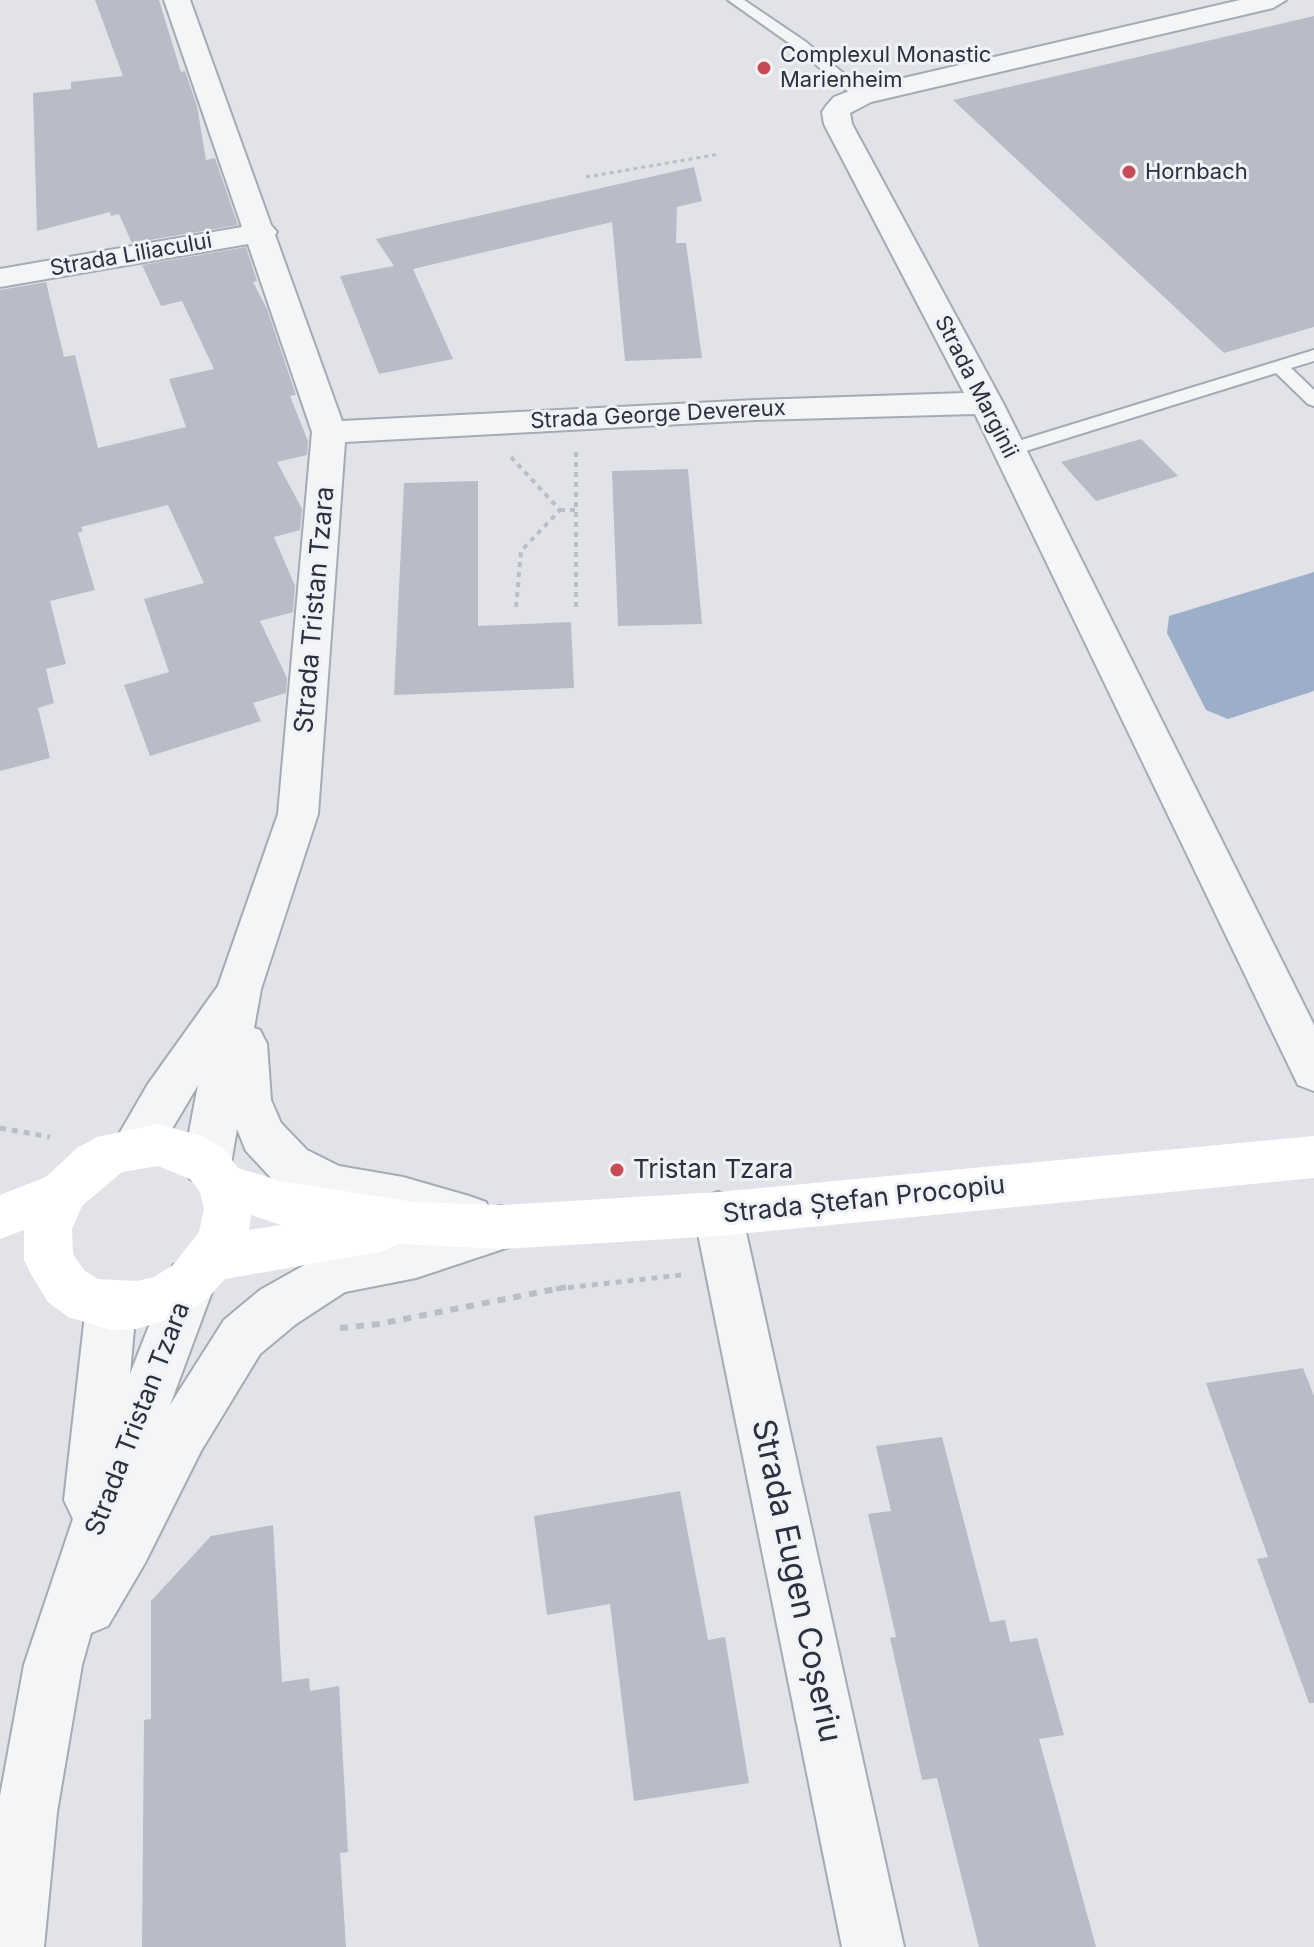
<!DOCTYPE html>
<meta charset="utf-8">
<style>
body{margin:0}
canvas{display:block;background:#e1e3e9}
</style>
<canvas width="1314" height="1947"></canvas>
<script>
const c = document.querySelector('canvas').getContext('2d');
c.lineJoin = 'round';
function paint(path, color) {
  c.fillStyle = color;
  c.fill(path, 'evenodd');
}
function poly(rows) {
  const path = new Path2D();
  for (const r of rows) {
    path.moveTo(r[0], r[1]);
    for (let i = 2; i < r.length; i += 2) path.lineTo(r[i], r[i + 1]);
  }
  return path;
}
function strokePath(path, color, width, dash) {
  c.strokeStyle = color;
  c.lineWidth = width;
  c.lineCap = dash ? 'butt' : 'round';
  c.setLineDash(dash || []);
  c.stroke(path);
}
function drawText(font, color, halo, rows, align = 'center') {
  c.font = font + ' Inter,sans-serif';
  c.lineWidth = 6;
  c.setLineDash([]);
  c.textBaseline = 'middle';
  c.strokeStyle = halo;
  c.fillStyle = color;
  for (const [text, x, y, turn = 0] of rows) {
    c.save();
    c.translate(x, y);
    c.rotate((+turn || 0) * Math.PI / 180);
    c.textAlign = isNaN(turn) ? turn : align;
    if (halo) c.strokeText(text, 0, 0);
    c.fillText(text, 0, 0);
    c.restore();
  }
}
const water = poly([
 [1314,572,1314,691,1228,719,1206,710,1167,633,1169,616]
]);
const building = poly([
 [95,0,159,0,181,72,185,71,197,106,206,160,215,158,238,225,132,243,119,214,111,216,110,212,37,231,33,93,71,89,71,82,123,76],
 [1314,16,1314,327,1224,353,953,100],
 [694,167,702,201,677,207,676,243,686,243,702,358,625,361,612,222,413,269,453,359,379,374,340,276,394,266,376,239],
 [246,247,257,281,253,282,267,309,296,395,290,396,308,441,307,455,277,462,302,509,300,530,274,537,295,586,293,612,260,621,287,678,286,693,253,703,261,721,150,756,124,685,169,672,144,599,204,583,168,505,81,527,83,531,78,533,95,590,50,601,66,664,46,669,54,703,38,708,50,758,0,771,0,290,46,282,64,357,75,355,98,448,186,427,169,379,214,369,182,301,161,306,142,265],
 [1141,439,1178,476,1096,501,1061,462],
 [688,469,702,624,618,626,612,471],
 [478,481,478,626,571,622,574,688,394,695,404,483],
 [1303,1368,1314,1396,1314,1703,1309,1703,1257,1559,1268,1557,1206,1383],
 [942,1437,990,1622,1005,1620,1010,1642,1037,1638,1064,1735,1039,1739,1096,1947,979,1947,937,1778,922,1780,890,1638,896,1637,868,1514,891,1511,876,1446],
 [680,1491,708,1640,725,1637,749,1783,634,1801,610,1604,547,1615,534,1516],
 [273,1525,282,1682,309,1678,310,1691,339,1686,348,1852,340,1853,346,1947,142,1947,144,1720,151,1719,151,1601,211,1536]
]);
const pathFar3 = poly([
 [586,177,720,154]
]);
const pathFar2 = poly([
 [576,452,576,610],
 [511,457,560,510,521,551,516,608],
 [560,510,576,510]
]);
const pathFar1 = poly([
 [0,1128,50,1137],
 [556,1289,681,1275]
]);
const path = poly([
 [340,1328,379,1324,566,1287]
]);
const lane = poly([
 [728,0,744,0,806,42,867,93,867,99,857,99,796,48,728,0],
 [1314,350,1314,361,1291,368,1314,390,1314,406,1308,404,1276,373,1016,454,1002,454,1000,450,1002,446,1314,350]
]);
const street = poly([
 [164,0,190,0,271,225,277,232,275,235,342,421,756,400,964,393,824,124,822,112,826,106,834,97,852,90,1240,0,1286,0,1273,8,871,102,850,113,852,124,1003,403,1314,1025,1314,1091,1298,1085,975,414,756,420,345,442,318,814,261,989,254,1028,260,1030,267,1044,271,1100,281,1123,307,1150,339,1166,403,1177,469,1196,486,1202,489,1209,500,1206,517,1212,524,1228,517,1244,500,1250,416,1278,345,1292,296,1324,260,1354,201,1451,145,1563,108,1626,91,1633,82,1665,57,1812,44,1947,0,1947,0,1796,24,1665,73,1519,64,1500,86,1306,93,1289,111,1282,129,1289,136,1306,130,1374,173,1265,191,1258,209,1265,216,1281,170,1405,224,1320,260,1290,335,1248,429,1228,332,1207,273,1180,246,1151,237,1129,231,1164,224,1179,207,1185,190,1179,183,1164,198,1085,153,1161,136,1167,119,1161,112,1146,148,1084,218,986,278,814,312,432,248,244,0,287,0,269,242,227,164,0],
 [718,1192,735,1198,742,1214,904,1947,842,1947,694,1214,701,1198,718,1192]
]);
const secondary = poly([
 [158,1124,202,1136,224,1149,238,1168,281,1181,414,1202,503,1205,718,1192,1314,1136,1314,1178,718,1236,503,1249,398,1244,380,1252,225,1279,209,1297,184,1314,137,1329,111,1330,68,1317,48,1302,32,1276,24,1260,24,1230,0,1239,0,1195,46,1177,77,1148,97,1137,158,1124],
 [158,1166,190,1179,200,1192,204,1209,199,1232,173,1265,154,1277,137,1281,98,1279,84,1270,73,1254,72,1229,82,1206,122,1172,158,1166],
 [251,1215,281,1225,249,1230,251,1215]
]);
const markers = [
 [764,68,8,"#c94a57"],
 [1129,172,8,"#c94a57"],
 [617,1170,8,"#c94a57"]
];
const farPoinames = [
 ["Complexul Monastic",780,55],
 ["Marienheim",780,80],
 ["Hornbach",1145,172]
];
const farStreetnames = [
 ["Strada Liliacului",131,255,-10],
 ["Strada Marginii",976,387,63],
 ["Strada George Devereux",658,415,-3]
];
const streetNames = [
 ["Strada Tristan Tzara",315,610,-85],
 ["Strada Ștefan Procopiu",864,1200,-6],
 ["Strada Tristan Tzara",138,1419,-69]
];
const poiNames = [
 ["Tristan Tzara",633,1170]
];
const nearStreetnames = [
 ["Strada Eugen Coșeriu",796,1581,78]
];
paint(water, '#9dafc8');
paint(building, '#b8bcc6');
strokePath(lane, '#a6aab3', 4);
strokePath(street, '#a6aab3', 4);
strokePath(pathFar3, '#bbbec4', 3, [4, 4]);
strokePath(pathFar2, '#bbbec4', 4, [5, 5]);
strokePath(pathFar1, '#bbbec4', 5, [6, 6]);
strokePath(path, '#bbbec4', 6, [8, 8]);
paint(lane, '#f3f5f7');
paint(street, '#f3f5f7');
paint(secondary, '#fff');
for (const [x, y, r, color] of markers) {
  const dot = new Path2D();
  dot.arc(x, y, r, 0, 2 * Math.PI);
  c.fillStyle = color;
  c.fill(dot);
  strokePath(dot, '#f0f2f6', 3);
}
drawText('22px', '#2a3140', '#f0f2f6', farPoinames, 'left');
drawText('22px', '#2a3140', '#f0f2f6', farStreetnames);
drawText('26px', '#2a3140', '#f0f2f6', streetNames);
drawText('26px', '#2a3140', '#f0f2f6', poiNames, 'left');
drawText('32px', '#2a3140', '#f0f2f6', nearStreetnames);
</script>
